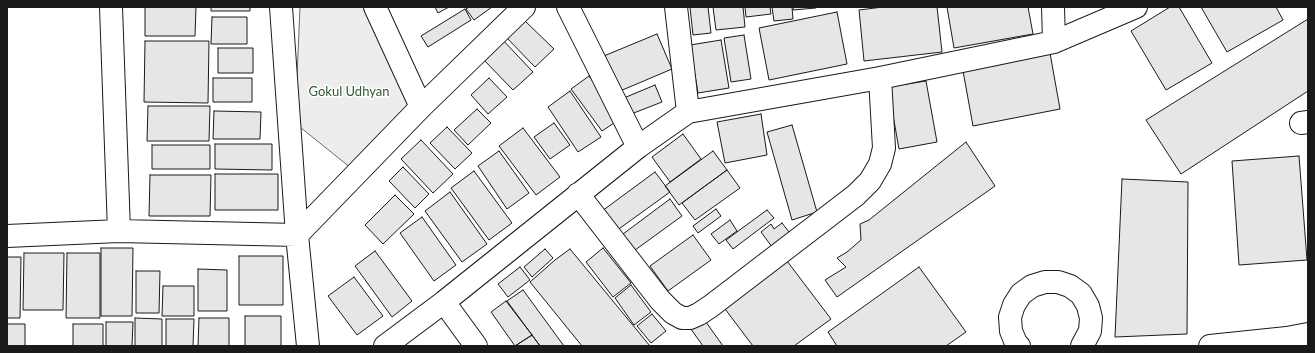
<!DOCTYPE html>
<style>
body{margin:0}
#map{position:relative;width:1315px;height:353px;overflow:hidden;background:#fff;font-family:Lato,sans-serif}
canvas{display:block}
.frame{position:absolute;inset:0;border:8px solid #1a1a1a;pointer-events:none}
</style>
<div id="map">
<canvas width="1315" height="353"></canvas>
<div class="frame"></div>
</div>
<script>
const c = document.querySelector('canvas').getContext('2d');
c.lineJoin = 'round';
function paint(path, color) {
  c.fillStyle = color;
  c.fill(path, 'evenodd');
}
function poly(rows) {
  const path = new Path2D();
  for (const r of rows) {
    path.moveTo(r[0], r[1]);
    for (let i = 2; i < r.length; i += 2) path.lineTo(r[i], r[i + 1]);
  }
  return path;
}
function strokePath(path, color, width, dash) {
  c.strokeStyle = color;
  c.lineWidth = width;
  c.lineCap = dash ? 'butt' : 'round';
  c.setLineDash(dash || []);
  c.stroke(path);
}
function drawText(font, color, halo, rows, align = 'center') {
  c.font = font + ' Lato,sans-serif';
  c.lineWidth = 3;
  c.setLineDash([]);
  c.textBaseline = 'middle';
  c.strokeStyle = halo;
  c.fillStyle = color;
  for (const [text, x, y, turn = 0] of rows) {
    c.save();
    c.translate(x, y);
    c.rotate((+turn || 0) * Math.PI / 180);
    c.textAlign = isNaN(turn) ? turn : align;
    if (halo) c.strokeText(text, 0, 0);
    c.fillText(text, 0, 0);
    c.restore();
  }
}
const green = poly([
 [300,7,367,7,412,102,351,168,295,123,300,7]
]);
const building = poly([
 [145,7,196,7,195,36,145,36,145,7],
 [211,7,250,7,250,11,211,11,211,7],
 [435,7,449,7,438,13,435,7],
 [469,7,492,7,474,20,466,9,469,7],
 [690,7,708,7,711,33,693,35,690,7],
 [713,7,743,7,745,27,716,30,713,7],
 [745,7,770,7,771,14,746,17,745,7],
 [772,7,792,7,793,19,774,21,772,7],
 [793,7,816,7,816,8,793,10,793,7],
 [883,7,937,7,942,52,864,61,859,10,883,7],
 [947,7,1028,7,1033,34,954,48,947,7],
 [1170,7,1179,7,1212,63,1166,90,1131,31,1170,7],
 [1201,7,1276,7,1283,20,1227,52,1201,7],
 [465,9,471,20,428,47,421,36,465,9],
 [837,12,847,64,769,80,759,28,837,12],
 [212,17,247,17,247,44,211,44,212,17],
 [523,19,554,49,535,67,505,36,523,19],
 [1308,19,1308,91,1181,174,1146,120,1308,19],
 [657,34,672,69,613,94,599,58,657,34],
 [744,35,751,79,731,82,724,38,744,35],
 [500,37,533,72,513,90,480,56,500,37],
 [721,40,729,88,698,93,690,45,721,40],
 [145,41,209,41,208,103,144,102,145,41],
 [218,48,253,48,253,73,218,73,218,48],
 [1050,53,1060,109,973,126,963,71,1050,53],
 [589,76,620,119,602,131,571,89,589,76],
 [213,78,252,78,252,102,213,102,213,78],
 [489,78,507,97,488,114,471,95,489,78],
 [926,81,937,142,899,149,888,87,926,81],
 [655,85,662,102,626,116,619,100,655,85],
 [570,91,601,137,578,152,548,107,570,91],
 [148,106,210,106,209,141,147,141,148,106],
 [477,109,491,123,468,145,454,130,477,109],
 [214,111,261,112,260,139,213,139,214,111],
 [761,114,767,155,725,163,717,122,761,114],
 [554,123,570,145,550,159,534,137,554,123],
 [792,125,817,212,792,220,767,132,792,125],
 [447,127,472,153,455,169,430,143,447,127],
 [523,128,560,177,536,195,499,146,523,128],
 [683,134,701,159,670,182,652,157,683,134],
 [421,140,453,174,433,193,401,159,421,140],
 [966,142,995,186,837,297,825,280,846,267,837,258,847,252,861,240,860,224,869,220,966,142],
 [215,144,272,144,272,170,215,169,215,144],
 [152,145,210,145,210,169,152,169,152,145],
 [499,151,529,193,507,209,478,166,499,151],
 [713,151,727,170,679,205,665,186,713,151],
 [1299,156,1307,260,1239,265,1232,161,1299,156],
 [403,167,429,194,415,208,389,181,403,167],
 [727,170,740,188,695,220,682,203,727,170],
 [474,171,512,223,489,240,451,188,474,171],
 [655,172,670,192,616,231,602,211,655,172],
 [215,174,278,174,278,210,215,210,215,174],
 [150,175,211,175,210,216,149,216,150,175],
 [1122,179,1188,182,1187,334,1115,337,1122,179],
 [450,192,487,244,462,262,425,211,450,192],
 [395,195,414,214,383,244,365,225,395,195],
 [670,199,682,216,631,253,619,237,670,199],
 [716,209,721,216,698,233,693,226,716,209],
 [767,210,774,218,733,249,726,240,767,210],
 [422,217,456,265,434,281,400,233,422,217],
 [730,220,737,231,719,244,711,234,730,220],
 [782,223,793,237,775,251,761,232,771,224,774,229,782,223],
 [693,235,711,260,668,291,650,266,693,235],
 [101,248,133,248,132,316,101,316,101,248],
 [603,248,631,283,613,297,586,262,603,248],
 [545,249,553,258,532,277,524,267,545,249],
 [570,249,650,346,582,346,530,282,555,260,570,249],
 [375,251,412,301,392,317,355,266,375,251],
 [24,253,64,253,63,310,23,310,24,253],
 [67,253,100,253,100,318,66,318,67,253],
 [239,256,283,256,283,305,239,305,239,256],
 [7,257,21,257,20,318,7,318,7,257],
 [784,257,831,319,794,346,753,346,722,305,784,257],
 [520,267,530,280,508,297,498,284,520,267],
 [919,267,966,332,946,346,837,346,828,332,919,267],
 [198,269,227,270,227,311,198,311,198,269],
 [136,271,160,271,159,313,136,313,136,271],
 [354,277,383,316,357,335,328,296,354,277],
 [631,285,651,312,634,325,615,298,631,285],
 [163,286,194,286,194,316,162,316,163,286],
 [523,290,564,346,540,346,532,335,507,301,523,290],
 [506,301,532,335,515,346,491,312,506,301],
 [652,314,666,331,651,343,637,326,652,314],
 [701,315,723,346,703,346,688,325,701,315],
 [245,316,281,316,281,346,245,346,245,316],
 [135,318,162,319,162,346,135,346,135,318],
 [199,318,229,318,229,346,198,346,199,318],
 [166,319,194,319,193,346,166,346,166,319],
 [106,322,133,322,132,346,106,346,106,322],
 [7,324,25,324,25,346,7,346,7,324],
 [73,324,103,324,103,346,73,346,73,324],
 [532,335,540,346,515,346,532,335]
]);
const minor = poly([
 [111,7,119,231],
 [281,7,297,235,308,346],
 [375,7,421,107],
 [568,7,638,147],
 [676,7,688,112],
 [1053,7,1054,42],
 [1301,123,1308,122],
 [578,194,660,300,673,313,682,318,690,318,699,314,711,306,856,195,870,181,880,164,884,148,880,78],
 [7,236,119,231,297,235,421,107,524,7],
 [444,302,476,346],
 [385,346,444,302,638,147,688,112,880,78,1054,42,1136,7],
 [1019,346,1016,343,1011,331,1010,317,1014,305,1021,294,1032,286,1045,282,1058,282,1070,286,1081,294,1088,306,1091,318,1090,331,1082,346],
 [1210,346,1287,338,1308,334]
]);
const parkNames = [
 ["Gokul Udhyan",349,92]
];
paint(green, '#ededed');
strokePath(green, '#6a6a6a', 1);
paint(building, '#e6e6e6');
strokePath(building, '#1a1a1a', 1);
strokePath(minor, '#1a1a1a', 24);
strokePath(minor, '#fff', 22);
drawText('13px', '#2b5a34', '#fff', parkNames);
</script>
